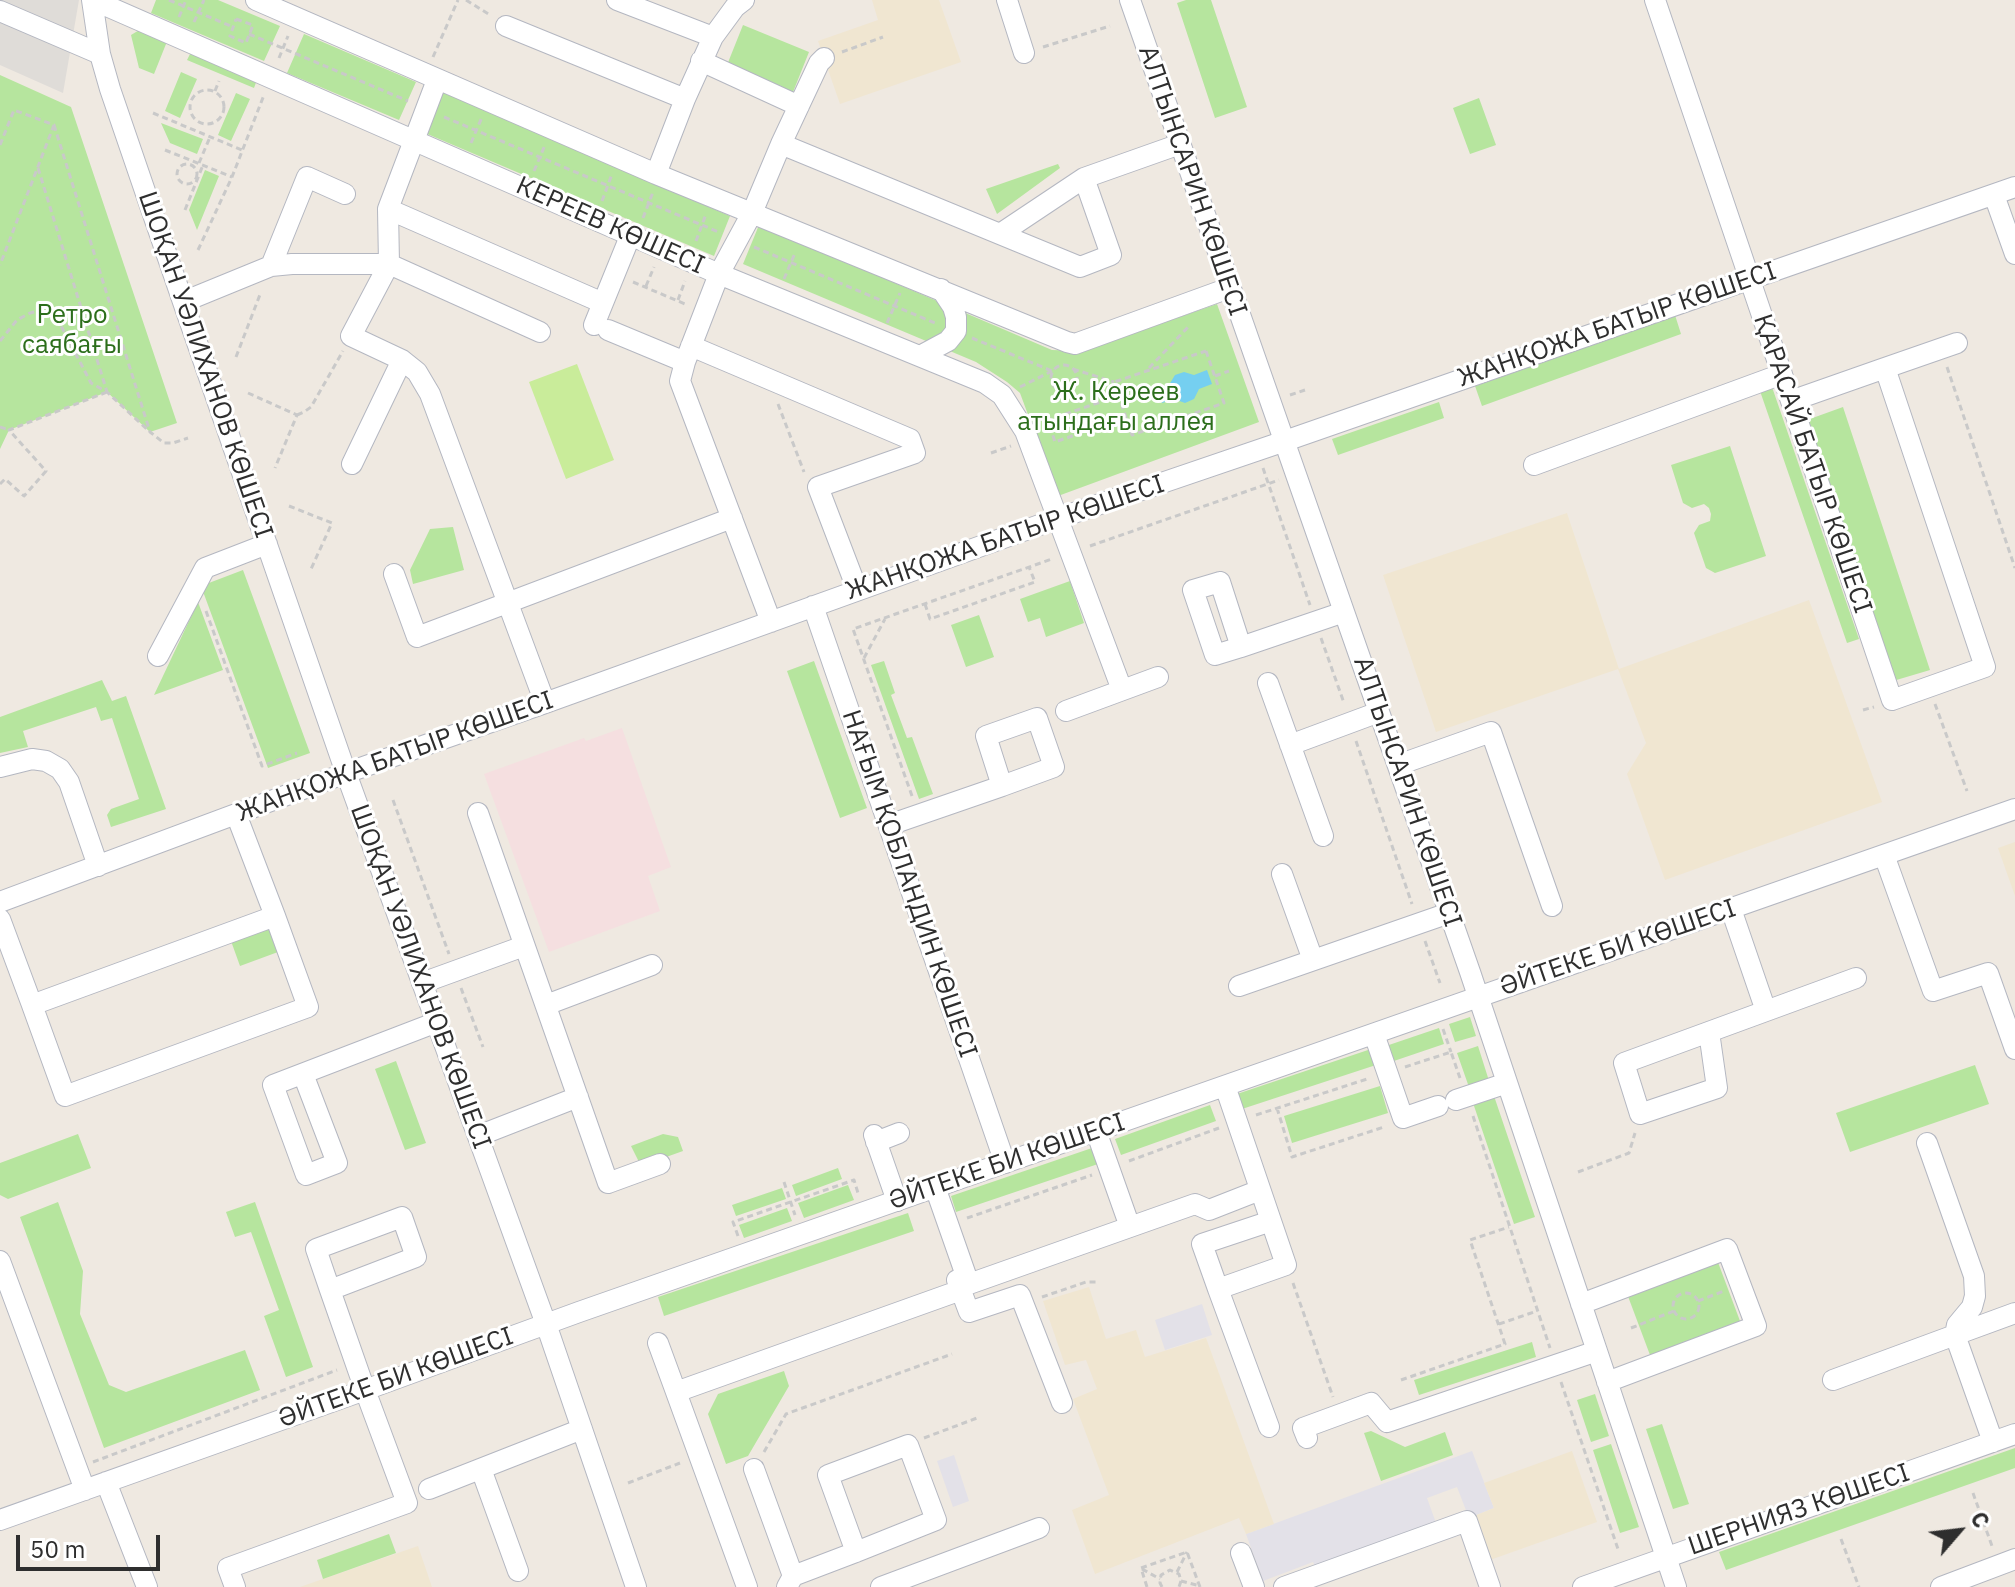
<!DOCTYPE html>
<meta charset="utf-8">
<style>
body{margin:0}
#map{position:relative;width:2015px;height:1587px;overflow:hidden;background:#efe9e1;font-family:"IBM Plex Sans",sans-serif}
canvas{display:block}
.north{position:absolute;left:1919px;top:1491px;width:80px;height:80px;-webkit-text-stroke:6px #fff;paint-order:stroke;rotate:62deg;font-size:22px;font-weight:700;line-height:32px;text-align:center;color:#2e2e2e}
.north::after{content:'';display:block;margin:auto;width:28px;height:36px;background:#2e2e2e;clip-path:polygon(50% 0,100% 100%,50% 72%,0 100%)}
.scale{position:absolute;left:16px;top:1535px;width:144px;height:36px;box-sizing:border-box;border:4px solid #2e2e2e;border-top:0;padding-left:10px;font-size:24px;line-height:28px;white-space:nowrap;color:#2e2e2e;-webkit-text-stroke:6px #fff;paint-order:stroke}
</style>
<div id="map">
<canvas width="2015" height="1587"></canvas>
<div class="north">С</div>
<div class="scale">50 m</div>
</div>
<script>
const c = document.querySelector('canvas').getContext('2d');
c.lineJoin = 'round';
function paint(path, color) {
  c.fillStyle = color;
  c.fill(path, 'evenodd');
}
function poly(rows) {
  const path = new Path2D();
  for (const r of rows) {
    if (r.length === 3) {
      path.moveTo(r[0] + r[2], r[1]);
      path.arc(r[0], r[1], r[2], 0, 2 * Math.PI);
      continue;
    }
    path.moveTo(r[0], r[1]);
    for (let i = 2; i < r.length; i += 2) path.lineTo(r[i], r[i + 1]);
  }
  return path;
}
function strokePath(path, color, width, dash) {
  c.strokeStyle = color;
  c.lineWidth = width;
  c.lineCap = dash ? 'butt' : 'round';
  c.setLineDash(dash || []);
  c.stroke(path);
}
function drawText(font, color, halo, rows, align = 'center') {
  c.font = font + ' "IBM Plex Sans",sans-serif';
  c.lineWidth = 6;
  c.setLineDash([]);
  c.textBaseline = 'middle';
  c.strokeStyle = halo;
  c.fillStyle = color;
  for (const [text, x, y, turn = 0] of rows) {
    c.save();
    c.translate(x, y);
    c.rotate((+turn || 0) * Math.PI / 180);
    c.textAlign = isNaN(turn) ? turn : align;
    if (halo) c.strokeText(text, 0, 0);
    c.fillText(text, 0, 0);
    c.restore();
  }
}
const industrial = poly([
 [1202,1304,1212,1335,1165,1350,1155,1320],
 [1472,1451,1494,1508,1469,1518,1457,1487,1427,1498,1436,1523,1315,1566,1313,1562,1263,1581,1246,1534],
 [954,1455,969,1501,953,1507,937,1461]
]);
const education = poly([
 [872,0,939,0,961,62,840,104,818,41,878,20],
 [1567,513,1619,669,1809,600,1882,802,1665,880,1627,774,1646,743,1618,669,1436,732,1383,575],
 [2015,842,2015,896,1998,848],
 [1089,1287,1106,1339,1136,1330,1145,1357,1206,1338,1274,1524,1246,1534,1239,1518,1095,1574,1072,1510,1109,1495,1073,1399,1097,1389,1086,1360,1065,1365,1043,1301],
 [1572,1451,1597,1522,1490,1560,1474,1516,1494,1508,1484,1483],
 [418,1546,432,1587,300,1587]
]);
const medical = poly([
 [622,728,671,867,648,876,660,911,549,952,484,774,584,738,586,741]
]);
const green = poly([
 [156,0,218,0,280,26,264,61,151,13],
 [1186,0,1211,0,1247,107,1215,118,1177,3],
 [743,25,809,52,793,92,727,65],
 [141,29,168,39,154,74,139,68,131,35],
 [304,34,416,82,399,120,287,73],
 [192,50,258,77,254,88,187,60],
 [181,72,197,79,180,118,165,111],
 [0,75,71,107,177,423,150,432,107,392,9,430,0,449],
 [443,92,730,216,714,256,425,133],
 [236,93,250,99,231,141,218,135],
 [1479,98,1496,145,1470,154,1453,108],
 [161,123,203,139,197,154,170,143],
 [1058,164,1060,168,997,214,986,189],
 [205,170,219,176,197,230,189,210],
 [759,225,1052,350,1081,351,1217,304,1259,422,1058,496,1020,393,1007,382,976,362,743,264],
 [1675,315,1681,334,1482,406,1475,386],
 [1772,387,1859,639,1847,643,1760,391],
 [1439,402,1444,418,1338,455,1332,439],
 [1843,407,1930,670,1893,681,1807,420],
 [1730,446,1766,556,1715,573,1706,568,1694,533,1699,525,1710,521,1711,514,1709,508,1704,504,1692,508,1683,503,1671,465],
 [453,527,464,570,413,584,410,570,430,529],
 [243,570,310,753,268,768,201,586],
 [1070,581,1084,623,1046,637,1040,618,1028,622,1020,599],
 [198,602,223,670,154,695],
 [979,615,994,657,966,667,951,625],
 [814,661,867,808,840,818,787,671],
 [884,661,895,693,891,695,907,738,912,737,933,794,919,799,871,665],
 [102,680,112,701,126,696,166,809,111,827,107,815,111,809,139,799,112,718,101,721,96,707,23,731,28,747,0,753,0,717],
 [269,927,278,952,240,966,231,941],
 [1470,1017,1476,1036,1455,1042,1449,1024],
 [1439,1028,1444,1044,1388,1063,1383,1047],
 [1478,1046,1490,1084,1470,1090,1457,1053],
 [1371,1049,1376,1065,1242,1109,1237,1094],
 [396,1061,426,1143,405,1150,375,1069],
 [1975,1065,1989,1104,1850,1152,1836,1113],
 [1380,1086,1388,1113,1292,1143,1284,1116],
 [1493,1093,1535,1217,1514,1224,1472,1100],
 [1210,1105,1216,1121,1121,1155,1115,1139],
 [78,1134,91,1168,8,1199,0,1195,0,1163],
 [663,1134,678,1137,683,1151,641,1166,631,1146],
 [1092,1148,1098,1164,956,1212,951,1196],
 [838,1168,842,1179,796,1196,792,1185],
 [848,1185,854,1200,804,1218,798,1203],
 [782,1188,786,1199,736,1216,732,1205],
 [58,1202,83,1271,80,1314,109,1385,126,1392,245,1350,260,1390,104,1448,20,1217],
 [255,1202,313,1367,286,1377,264,1316,279,1310,251,1232,235,1237,226,1212],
 [787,1208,792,1221,744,1238,739,1225],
 [908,1213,914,1231,664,1316,658,1297],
 [1716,1257,1740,1321,1650,1355,1626,1291],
 [1532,1342,1536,1357,1419,1395,1414,1380],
 [784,1371,789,1386,748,1456,726,1464,708,1414,718,1394],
 [1595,1394,1609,1436,1591,1442,1577,1400],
 [1662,1424,1689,1504,1673,1509,1646,1429],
 [1371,1431,1405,1447,1445,1432,1453,1455,1381,1481,1364,1433],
 [1611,1444,1639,1527,1620,1533,1593,1450],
 [2015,1448,2015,1468,1726,1570,1719,1552],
 [389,1534,396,1553,323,1579,317,1560]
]);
const pitch = poly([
 [577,364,614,460,566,479,529,382]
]);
const plaza = poly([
 [0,0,79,0,63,93,0,65]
]);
const water = poly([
 [1207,370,1212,384,1199,389,1194,399,1185,403,1174,399,1162,403,1157,390,1169,385,1175,375,1184,372,1194,375]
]);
const path = poly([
 [169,0,233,27],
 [466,0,490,15],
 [179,17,186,0],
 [236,19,253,25,246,43,230,36,236,19],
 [194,22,204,0],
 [249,34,408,101],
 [1043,47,1110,26],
 [842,52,883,37],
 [433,57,458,0],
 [279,58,288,36],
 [207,107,17],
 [215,91,219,81],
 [153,113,242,150],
 [444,117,721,233],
 [54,125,150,432,164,443,173,443,188,438],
 [471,143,482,117],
 [0,145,14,110,54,125,0,265],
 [165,150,232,177],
 [199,163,210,137],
 [187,174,10],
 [38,168,107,392],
 [534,171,545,145],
 [602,201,612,174],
 [185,210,203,165],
 [643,218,653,192],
 [696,241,706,214],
 [754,247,935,323],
 [198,250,232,177,264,95],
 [784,279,795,253],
 [633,282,685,304],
 [646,286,654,267],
 [678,300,685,281],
 [887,323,900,293],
 [972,338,1052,371],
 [0,341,17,320,30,313,39,311,50,313,59,322,91,383,107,392,150,432],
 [1206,351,1224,403,1132,435,1114,382,1206,351],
 [236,357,261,292],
 [1064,378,13],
 [1947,367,2015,568],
 [1149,368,1190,325],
 [1073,369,1114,382],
 [1215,376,1229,371],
 [1020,387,1052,371],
 [248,393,297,415,275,468],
 [1290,395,1305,390],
 [1118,396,1048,420,1055,442,1126,417],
 [778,404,804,472],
 [297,415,304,412,311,407,343,351],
 [1162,426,1194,431],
 [0,427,9,430],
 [991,453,1011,446],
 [1263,468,1310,605],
 [0,484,5,479,24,496,46,471,9,430,107,392],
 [289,506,332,523,311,569],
 [1090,546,1279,480],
 [925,604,930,619,1035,582,1029,567],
 [206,611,262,766,297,753],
 [1321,638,1344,703],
 [864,658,885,619],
 [1935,704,1967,791],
 [1863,710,1874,707],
 [1356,741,1412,904],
 [912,796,853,629,1052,559],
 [393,800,449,954],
 [1425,941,1440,983],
 [461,988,483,1047],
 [1443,1029,1451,1052],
 [1405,1067,1451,1052,1460,1078],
 [1277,1108,1292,1157,1384,1127],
 [1256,1115,1367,1079],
 [1473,1116,1550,1348],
 [1129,1161,1219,1128],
 [1578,1172,1629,1153,1635,1133],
 [784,1182,795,1215],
 [967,1218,1092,1175],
 [738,1236,733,1222,854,1180,858,1193],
 [1293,1283,1333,1397],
 [1686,1306,13],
 [1042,1297,1086,1282,1096,1282],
 [1698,1301,1724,1291],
 [1499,1324,1537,1311],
 [1631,1328,1674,1311],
 [1401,1380,1505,1344,1470,1240,1509,1227],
 [1561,1382,1619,1552],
 [924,1438,977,1418],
 [764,1452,786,1414,952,1354],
 [93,1462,337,1370],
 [628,1483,680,1463],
 [1973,1493,1992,1546],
 [1841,1539,1859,1587],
 [1142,1569,1160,1579],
 [1177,1572,1187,1552],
 [1181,1581,1200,1586],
 [1147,1587,1141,1568,1187,1552,1200,1587],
 [1162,1587,1160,1583,1161,1575,1170,1570,1179,1574,1181,1581,1179,1587]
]);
const minor = poly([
 [92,0,100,54,110,89,183,302,346,773,546,1324,636,1587],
 [93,0,719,274,985,383,1002,395,1025,431,1122,690],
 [256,0,656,174,1067,342,1075,344,1229,288],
 [617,0,713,37],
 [1007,0,1024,53],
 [1130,0,1470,972,1676,1587],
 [1655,0,1791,401,1892,700,1985,667,1885,368,1791,401],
 [0,11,100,54],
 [506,26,685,99],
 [701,61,799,106],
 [437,80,388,209,389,264,351,336,402,360,417,372,430,394,545,703],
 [781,144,1080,267,1111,255,1084,178,1180,144],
 [656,174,685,99,713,37,735,7,744,0],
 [1994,195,2015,254],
 [388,209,603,303],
 [1000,234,1084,178],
 [271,266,292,264,389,264,540,332],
 [183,302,271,266,307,177,345,194],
 [594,325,631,234],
 [608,330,685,362],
 [691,346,910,439,915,453,818,487,857,589],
 [920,356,948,341,956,331,956,317,953,307,941,289],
 [1885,368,1957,343],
 [352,464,402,360],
 [1534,465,1782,374],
 [394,574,417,637,732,518],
 [1220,582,1241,647,1215,655,1193,590,1220,582],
 [813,606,1005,1163],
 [771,622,680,381,685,362,719,274,752,213,781,144,819,63,824,58],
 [1241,647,1344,612],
 [158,656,205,568,267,544],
 [1268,683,1323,836],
 [1066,711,1158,677],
 [1290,745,1379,712],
 [1398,765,1491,732,1552,906],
 [0,767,32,759,46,761,60,769,69,782,98,866],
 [478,813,608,1183,660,1164],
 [236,814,275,916,308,1007,65,1096,32,1005,275,916],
 [889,825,1002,786,986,736,1037,718,1054,767,1002,786],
 [1884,855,1933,991,1988,973,2015,1049],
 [1282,874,1313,960],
 [0,902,346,773,545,703,1059,518,1285,441,2015,187],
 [0,919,32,1005],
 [422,983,524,946],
 [1239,986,1449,913],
 [546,1005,652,965],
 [1766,1011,1856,978],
 [1709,1032,1717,1088,1640,1114,1624,1063,1766,1011,1731,909],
 [1374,1034,1403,1118,1438,1106],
 [303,1074,337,1163,306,1175,273,1085,437,1022],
 [1225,1086,1271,1221,1202,1244,1218,1289,1286,1265,1271,1221],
 [1456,1100,1507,1083],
 [874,1135,897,1201],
 [478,1136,578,1097],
 [876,1142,899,1133],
 [1927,1143,1974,1276,1975,1296,1972,1307,1957,1325,1955,1335],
 [935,1187,969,1284,1130,1227,1096,1131],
 [1130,1227,1195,1204,1209,1210,1260,1190],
 [0,1261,85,1490],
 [957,1280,969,1312,1020,1295,1062,1403],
 [1218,1289,1269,1427],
 [1581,1304,1727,1249,1756,1326,1607,1382],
 [1955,1335,2015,1313],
 [658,1343,676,1392],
 [1833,1380,1955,1335,1993,1442],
 [1307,1438,1303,1428,1371,1403,1387,1422,1597,1351],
 [481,1469,518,1571],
 [754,1469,793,1576],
 [106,1482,147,1587],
 [429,1489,582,1429],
 [0,1520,365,1390,579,1312,2015,809],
 [1241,1553,1254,1587],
 [235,1587,228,1568,407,1503,365,1390,330,1290,316,1249,402,1217,416,1257,330,1290],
 [747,1587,676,1392,961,1290],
 [787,1587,793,1576,856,1552,936,1520,908,1445,828,1475,856,1552],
 [881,1587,1039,1528],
 [1284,1587,1467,1521,1490,1587],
 [1583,1587,2015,1434],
 [1941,1587,2015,1559]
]);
const streetNames = [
 ["АЛТЫНСАРИН КӨШЕСІ",1192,181,71],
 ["КЕРЕЕВ КӨШЕСІ",610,226,24],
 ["ЖАНҚОЖА БАТЫР КӨШЕСІ",1617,325,-19],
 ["ШОҚАН УӘЛИХАНОВ КӨШЕСІ",205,365,71],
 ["ҚАРАСАЙ БАТЫР КӨШЕСІ",1812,464,71],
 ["ЖАНҚОЖА БАТЫР КӨШЕСІ",1005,538,-19],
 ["ЖАНҚОЖА БАТЫР КӨШЕСІ",395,757,-20],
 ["АЛТЫНСАРИН КӨШЕСІ",1407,792,71],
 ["НАҒЫМ ҚОБЛАНДИН КӨШЕСІ",909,884,71],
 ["ӘЙТЕКЕ БИ КӨШЕСІ",1618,948,-19],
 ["ШОҚАН УӘЛИХАНОВ КӨШЕСІ",420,977,70],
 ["ӘЙТЕКЕ БИ КӨШЕСІ",1007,1162,-19],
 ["ӘЙТЕКЕ БИ КӨШЕСІ",396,1378,-20],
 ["ШЕРНИЯЗ КӨШЕСІ",1799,1510,-19]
];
const parkNames = [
 ["Ретро",72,315],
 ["саябағы",72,345],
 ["Ж. Кереев",1116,392],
 ["атындағы аллея",1116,422]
];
paint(industrial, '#e3e1e8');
paint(education, '#f0e6d1');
paint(medical, '#f5dfe0');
paint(green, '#b6e59e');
paint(pitch, '#c9ec9a');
paint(plaza, '#dfdcd8');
paint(water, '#75cff0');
strokePath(minor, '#b4b7c1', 22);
strokePath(path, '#c9c9c9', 3, [6, 4]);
strokePath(minor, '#fff', 20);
drawText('26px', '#2e2e2e', '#fff', streetNames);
drawText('26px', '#2c6e1b', '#fff', parkNames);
</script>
